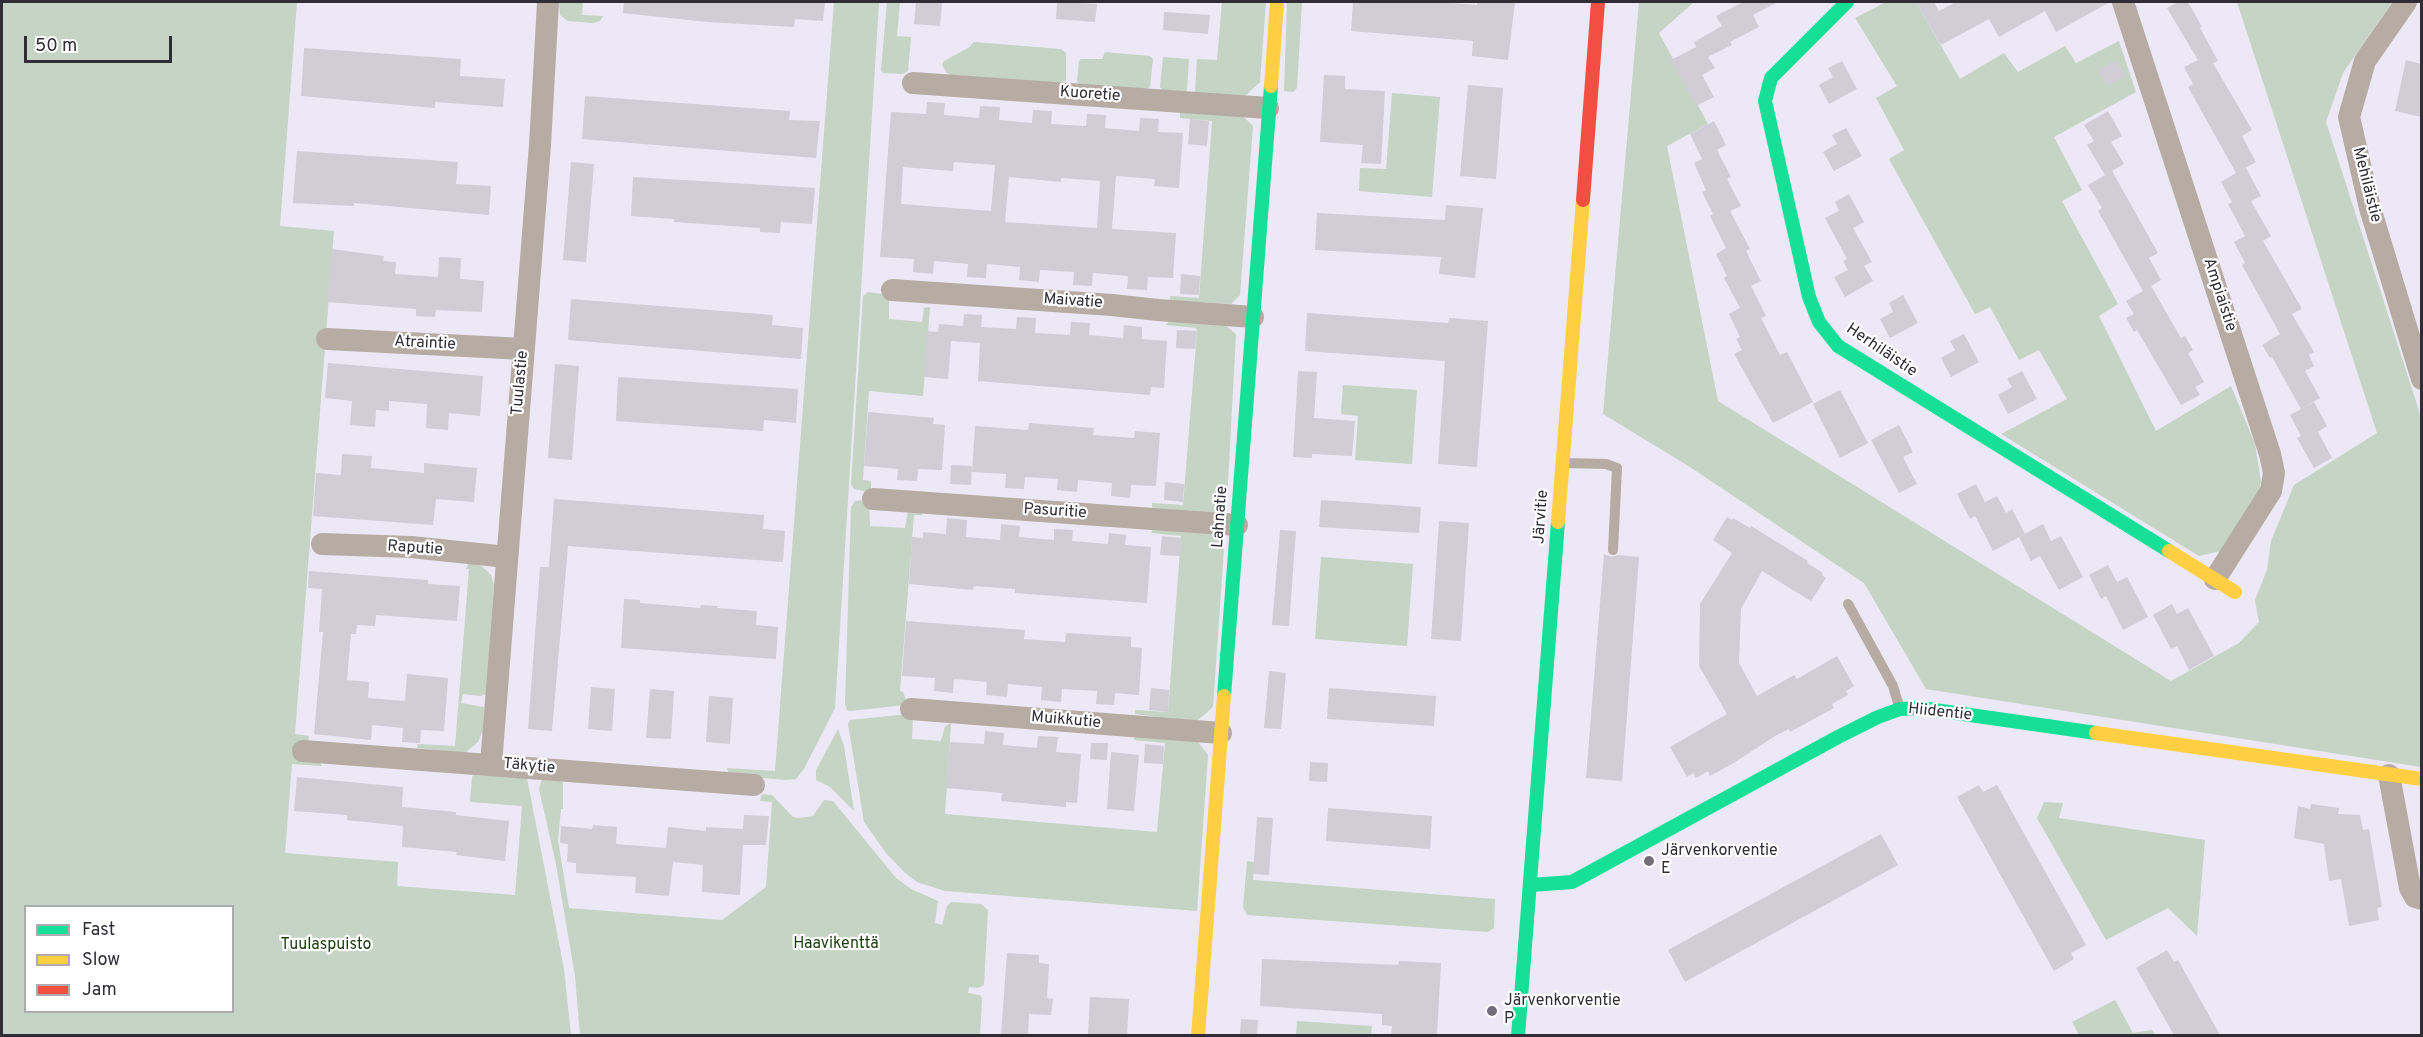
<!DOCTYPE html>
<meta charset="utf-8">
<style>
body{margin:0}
#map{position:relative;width:2423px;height:1037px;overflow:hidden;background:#ece8f5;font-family:Overpass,sans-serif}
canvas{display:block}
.frame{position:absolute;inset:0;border:3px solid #302d37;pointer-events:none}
.legend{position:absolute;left:24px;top:905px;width:210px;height:108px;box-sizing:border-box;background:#fff;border:2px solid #acabaf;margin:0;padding:8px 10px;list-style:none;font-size:18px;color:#302d37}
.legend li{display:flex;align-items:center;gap:12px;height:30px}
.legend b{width:30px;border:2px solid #acabaf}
.scale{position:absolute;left:24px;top:36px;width:148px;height:27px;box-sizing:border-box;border:3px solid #302d37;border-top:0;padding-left:8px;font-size:18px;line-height:21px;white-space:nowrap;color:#302d37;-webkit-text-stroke:4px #fff;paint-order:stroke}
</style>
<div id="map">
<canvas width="2423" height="1037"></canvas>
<div class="frame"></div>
<ul class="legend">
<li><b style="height:8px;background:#16e098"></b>Fast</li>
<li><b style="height:8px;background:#ffcf43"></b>Slow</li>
<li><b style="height:8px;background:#f24e42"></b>Jam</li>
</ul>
<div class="scale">50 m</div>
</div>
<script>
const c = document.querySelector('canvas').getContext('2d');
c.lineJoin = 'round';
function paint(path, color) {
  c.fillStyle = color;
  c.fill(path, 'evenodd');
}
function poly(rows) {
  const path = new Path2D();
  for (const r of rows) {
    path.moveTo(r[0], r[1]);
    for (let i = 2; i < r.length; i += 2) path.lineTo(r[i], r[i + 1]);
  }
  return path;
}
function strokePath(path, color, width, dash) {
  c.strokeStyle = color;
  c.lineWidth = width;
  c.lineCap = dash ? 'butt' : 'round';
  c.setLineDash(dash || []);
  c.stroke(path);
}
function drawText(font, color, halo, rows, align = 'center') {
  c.font = font + ' Overpass,sans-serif';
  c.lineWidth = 4.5;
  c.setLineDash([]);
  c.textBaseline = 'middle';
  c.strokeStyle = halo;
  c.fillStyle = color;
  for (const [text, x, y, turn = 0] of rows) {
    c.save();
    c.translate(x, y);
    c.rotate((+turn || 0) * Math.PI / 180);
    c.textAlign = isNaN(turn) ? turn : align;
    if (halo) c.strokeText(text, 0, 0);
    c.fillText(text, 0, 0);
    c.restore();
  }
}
const green = poly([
 [2,2,297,2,280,226,334,231,295,734,309,736,308,742,322,766,292,764,285,853,398,862,397,886,515,895,522,806,470,802,472,778,473,775,527,778,564,969,571,1035,2,1035],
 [26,906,232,906,232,1012,26,1012],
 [559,2,583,2,582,15,603,16,600,21,593,23,568,21,560,15],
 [834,2,879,2,835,708,804,769,796,779,786,780,729,775,727,768,775,771],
 [887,2,900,2,897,36,911,37,908,71,903,74,883,73,881,70],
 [1222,2,1266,2,1260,82,1245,96,1199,94,1195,91,1197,59,1217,60],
 [1287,2,1302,2,1297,88,1293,92,1284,91],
 [1639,2,1694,2,1659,33,1708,124,1667,146,1718,401,2171,681,2239,643,2259,622,2255,600,2267,570,2271,541,2294,485,2377,433,2237,2,2392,2,2343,73,2326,122,2421,417,2421,767,1926,689,1864,583,1690,467,1603,414],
 [1886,2,1916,2,1960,79,2004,53,2018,72,2065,46,2076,63,2119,41,2136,92,2054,137,2082,190,2062,201,2118,304,2099,316,2156,431,2231,386,2255,444,2261,482,2258,494,2221,551,2199,556,2001,434,2067,399,2039,350,2019,360,1990,307,1975,314,1889,159,1904,150,1876,98,1897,86,1855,18],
 [974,42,1061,49,1066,53,1066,80,1062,83,951,75,947,73,942,65,944,61,968,48],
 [1105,52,1150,56,1153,59,1150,87,1146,89,1080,85,1077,81,1079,61,1081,59,1102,59],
 [1163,57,1189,59,1187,90,1183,93,1163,91,1160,87],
 [1392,93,1440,97,1432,197,1359,191,1360,168,1386,169],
 [1180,112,1242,115,1253,126,1240,295,1231,304,1171,301,1170,299,1170,296,1199,298,1212,121,1180,118],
 [868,292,889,295,889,319,922,322,924,308,930,307,923,396,869,391,863,480,871,481,871,490,868,492,854,489,851,484,863,296],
 [1170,320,1224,324,1236,334,1227,501,1212,513,1154,509,1152,507,1152,503,1183,505,1197,331,1196,328,1166,325],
 [1343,385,1417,390,1412,464,1355,460,1358,416,1341,414],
 [867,500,869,502,870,526,905,528,908,511,922,511,922,515,914,515,900,691,903,692,907,702,905,705,850,711,847,710,845,704,851,507,855,501],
 [1153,529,1213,534,1224,548,1213,707,1198,720,1190,722,1135,714,1135,710,1168,712,1181,536,1151,533],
 [1321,557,1413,564,1407,646,1315,639],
 [469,563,481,566,486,570,491,575,494,585,486,694,481,696,463,694,461,703,484,707,483,730,478,742,465,753,417,748,418,744,455,746,469,569,466,569],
 [909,714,913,717,912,739,941,741,945,726,951,723,945,814,1157,832,1165,743,1134,740,1134,738,1137,735,1198,742,1208,755,1197,911,945,891,917,882,904,872,886,853,864,822,848,724,850,720],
 [838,729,844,746,854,811,830,787,816,780,816,770],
 [542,779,561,781,563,783,563,809,561,809,558,840,569,908,722,920,766,887,772,802,760,801,762,794,772,795,793,817,798,818,813,816,824,800,833,801,896,878,911,889,938,901,935,923,942,925,947,906,951,902,981,904,988,910,984,985,978,988,969,987,968,993,980,995,982,998,980,1035,580,1035,575,976,556,864,539,789],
 [2044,802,2063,803,2059,818,2205,840,2197,936,2168,908,2106,940,2037,818],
 [1247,861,1254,862,1253,880,1495,899,1494,928,1488,932,1247,915,1243,907],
 [2115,1000,2133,1033,2152,1030,2155,1035,2079,1035,2072,1022],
 [1297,1021,1372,1026,1371,1035,1296,1035]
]);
const building = poly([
 [624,2,825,2,823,21,795,19,794,27,707,22,623,13],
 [916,2,942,2,940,26,914,24],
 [1057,2,1097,4,1095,22,1056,19],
 [1353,2,1437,2,1477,5,1477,2,1515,2,1508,60,1472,56,1473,41,1351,31],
 [1743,2,1778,2,1753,15,1759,27,1730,42,1732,45,1708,57,1715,68,1702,75,1714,97,1696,106,1671,60,1696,47,1694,42,1722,26,1716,16],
 [1916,2,1934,2,1939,11,1956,2,2110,2,2056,32,2045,11,1999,37,1989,19,1941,45],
 [2178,2,2188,2,2202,27,2200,28,2218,61,2213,63,2252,130,2242,136,2256,162,2238,172,2246,168,2261,196,2251,201,2271,236,2263,241,2302,309,2292,314,2314,352,2309,355,2314,366,2305,371,2320,398,2301,409,2272,357,2270,358,2262,345,2280,334,2242,265,2245,263,2234,242,2245,236,2228,204,2232,202,2221,182,2236,173,2188,87,2193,84,2184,67,2198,60,2167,8],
 [1164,12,1210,15,1208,34,1163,30],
 [304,48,461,59,460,76,505,79,503,107,435,102,435,108,301,96],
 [2116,60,2125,76,2107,86,2098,70],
 [2406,60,2421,64,2421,117,2395,111],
 [1842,61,1857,89,1829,104,1819,85,1833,77,1828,68],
 [1324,75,1345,76,1345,89,1385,91,1381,164,1361,163,1363,145,1320,142],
 [1468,85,1503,88,1496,179,1460,176],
 [585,96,790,111,789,120,820,121,816,158,582,139],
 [927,102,945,103,944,115,979,118,980,106,1000,107,999,120,1032,123,1033,110,1052,111,1051,124,1086,126,1087,114,1106,115,1105,128,1139,131,1140,118,1159,119,1158,132,1183,133,1179,188,1154,186,1155,179,1116,176,1112,229,1176,233,1173,278,1148,277,1147,290,1127,289,1128,276,1093,273,1092,286,1073,285,1074,272,1040,270,1039,282,1019,280,1020,267,987,264,986,278,967,277,968,264,934,261,933,274,913,272,914,259,880,257,891,112,926,114],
 [954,162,995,165,991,211,901,204,903,167,953,171],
 [1009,177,1061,182,1061,178,1100,181,1097,228,1005,222],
 [2108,111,2122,136,2111,142,2124,164,2112,171,2158,253,2149,258,2161,280,2151,286,2181,338,2185,336,2193,350,2188,353,2204,382,2195,387,2200,395,2181,405,2137,330,2134,332,2126,318,2134,314,2126,301,2143,291,2098,211,2102,208,2088,185,2105,175,2087,145,2094,141,2084,125],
 [1190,119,1209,121,1207,146,1188,144],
 [1714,121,1726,145,1717,150,1731,177,1727,179,1741,206,1730,211,1750,249,1746,251,1761,281,1751,286,1766,316,1761,318,1780,355,1787,352,1813,402,1773,423,1734,354,1742,350,1736,339,1740,337,1729,314,1740,308,1724,278,1727,276,1716,254,1726,248,1710,216,1713,214,1702,192,1706,190,1694,163,1702,159,1690,134],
 [1846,128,1862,156,1834,171,1823,152,1837,144,1832,135],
 [297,151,458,162,456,184,491,186,489,215,354,203,354,206,293,203],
 [571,162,594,164,586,262,563,260],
 [633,177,815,188,812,224,781,222,780,233,760,232,760,228,674,222,674,219,631,216],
 [1849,194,1864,222,1853,228,1872,262,1864,266,1873,281,1845,297,1834,277,1848,270,1843,261,1847,259,1825,218,1839,211,1835,202],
 [1446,205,1483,208,1475,278,1439,274,1441,257,1315,250,1317,213,1445,220],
 [332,249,384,256,383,261,396,262,395,274,438,277,439,257,461,258,460,279,484,281,482,312,436,310,435,317,416,316,416,309,327,302],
 [1181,274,1200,276,1199,295,1180,294],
 [1903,295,1918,323,1890,338,1880,319,1893,312,1889,303],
 [571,299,773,315,772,325,803,328,801,359,568,340],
 [1307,313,1448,323,1449,318,1488,321,1477,467,1438,464,1445,361,1305,351],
 [964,314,982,315,981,327,1016,329,1017,317,1036,318,1035,333,1070,335,1071,322,1090,323,1089,335,1123,338,1124,325,1142,327,1142,339,1167,341,1164,388,1151,387,1150,395,978,381,980,343,951,341,948,379,924,377,927,331,938,332,939,324,963,326],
 [1177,330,1197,331,1195,349,1176,348],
 [1964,334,1979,362,1951,377,1941,358,1955,350,1950,341],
 [328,363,483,376,480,416,449,413,448,430,426,428,427,404,389,401,389,411,376,410,375,427,350,425,352,401,325,398],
 [555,364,579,366,572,460,548,458],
 [1298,371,1317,372,1314,418,1355,421,1352,456,1312,454,1312,458,1293,457],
 [2022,371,2037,399,2008,414,1998,395,2012,387,2007,379],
 [618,377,798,389,796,423,764,420,763,431,616,421],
 [1840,390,1868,443,1840,458,1813,404],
 [2314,402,2327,426,2318,432,2332,458,2314,468,2297,438,2301,436,2290,415],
 [868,412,934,418,933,424,945,425,942,470,918,469,917,481,897,480,898,469,864,466],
 [1029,423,1094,428,1093,435,1134,438,1135,431,1160,433,1156,486,1131,485,1130,498,1111,496,1112,483,1078,480,1077,492,1057,490,1058,479,1025,477,1024,489,1005,488,1006,474,972,472,975,426,1028,430],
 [1899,425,1913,452,1903,457,1917,484,1899,493,1871,440],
 [342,454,372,456,371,468,424,473,424,463,477,468,474,502,436,499,433,525,313,516,316,473,341,475],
 [951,465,972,466,971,485,950,484],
 [1165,482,1184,484,1183,502,1164,500],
 [1976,484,1985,502,1997,496,2006,513,2012,509,2025,534,1993,551,1975,516,1970,519,1957,494],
 [554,499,764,515,763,529,785,531,783,562,568,546,552,731,528,729,540,567,549,567],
 [1321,500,1421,507,1419,533,1319,527],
 [1727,517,1732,520,1733,518,1750,528,1751,526,1808,561,1807,563,1823,573,1822,575,1826,578,1811,601,1762,571,1741,609,1739,663,1757,696,1794,675,1797,679,1837,656,1854,686,1846,691,1848,695,1832,704,1834,708,1790,732,1789,729,1775,736,1732,764,1710,776,1708,771,1696,778,1693,773,1687,777,1670,747,1727,714,1699,666,1700,604,1732,553,1713,540],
 [947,518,967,520,966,537,1000,540,1001,524,1020,526,1019,537,1054,540,1054,529,1073,530,1072,541,1108,544,1109,533,1126,535,1125,545,1151,547,1147,603,1015,593,1015,589,974,586,973,590,909,584,912,537,923,538,923,532,946,534],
 [1439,521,1469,523,1461,641,1431,639],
 [2043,524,2051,541,2061,536,2083,577,2059,590,2040,556,2031,561,2019,537],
 [1280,530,1296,531,1289,626,1272,625],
 [1162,536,1181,538,1180,556,1160,555],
 [1604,554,1612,557,1618,555,1639,557,1622,781,1586,778],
 [2108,565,2117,582,2127,577,2148,617,2123,630,2106,596,2101,599,2089,575],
 [309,571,428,580,428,584,460,586,457,621,376,615,375,626,357,625,356,634,351,634,347,680,369,682,368,698,405,701,407,674,448,678,444,731,421,730,420,743,402,742,403,728,372,725,371,740,314,734,323,632,319,632,322,589,308,588],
 [624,599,640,600,640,603,700,608,701,605,718,606,717,608,757,611,756,625,778,627,776,659,621,648],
 [2172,604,2177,614,2188,608,2214,656,2189,670,2177,646,2171,649,2153,615],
 [906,621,1025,630,1024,639,1065,642,1066,633,1131,637,1131,647,1142,648,1139,695,1115,693,1114,705,1096,704,1097,691,1062,689,1061,702,1041,700,1042,687,1008,684,1007,697,986,695,987,682,954,679,953,693,934,691,935,678,902,676],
 [1269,671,1286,673,1281,729,1264,728],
 [591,687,615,689,612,731,588,729],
 [1151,688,1169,690,1168,712,1149,710],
 [1329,688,1436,696,1434,726,1327,719],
 [650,689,674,691,671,739,646,738],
 [709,696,733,698,730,744,706,742],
 [985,731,1004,733,1003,745,1037,748,1038,736,1058,737,1056,752,1081,754,1077,803,1066,802,1066,807,1001,801,1002,793,946,788,950,742,984,744],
 [1091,743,1108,743,1107,760,1090,759],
 [1145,744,1164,746,1163,764,1144,763],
 [1111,752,1139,755,1134,811,1107,809],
 [1310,762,1328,763,1327,782,1309,781],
 [297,777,403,787,402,807,456,812,456,815,509,821,505,861,456,855,457,852,402,847,403,826,347,820,347,815,294,811],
 [1979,785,1983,792,1997,785,2086,945,2071,953,2074,959,2054,971,1957,797],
 [2311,804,2339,808,2338,814,2360,815,2363,830,2369,829,2382,907,2377,908,2379,920,2349,926,2341,879,2329,881,2324,844,2294,838,2298,806,2310,809],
 [1328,808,1432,816,1430,849,1326,841],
 [744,815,769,816,766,845,743,845,740,895,702,892,703,865,673,862,669,896,635,893,636,877,576,873,576,863,567,862,568,844,560,843,561,826,592,829,593,825,617,827,616,844,666,848,668,827,706,831,706,827,743,829],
 [1257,817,1273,818,1269,875,1253,874],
 [1881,834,1898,865,1685,982,1668,950],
 [2167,950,2174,962,2178,960,2220,1035,2174,1035,2136,968],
 [1007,953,1039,955,1039,963,1049,964,1047,998,1053,999,1051,1015,1029,1014,1028,1035,1001,1035],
 [1262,959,1398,965,1399,961,1441,963,1437,1035,1391,1035,1392,1026,1382,1025,1382,1014,1260,1006],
 [1090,997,1129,999,1127,1035,1088,1035],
 [1241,1019,1258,1020,1257,1035,1240,1035]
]);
const lane = poly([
 [1566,463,1606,464,1617,468,1613,550],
 [1848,604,1893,686,1899,706]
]);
const street = poly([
 [2123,2,2270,454,2274,473,2271,491,2215,579],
 [2406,2,2365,61,2349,117,2370,208,2422,379],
 [913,83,1268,108],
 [892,290,1112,305,1158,310,1253,317],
 [327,339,524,349],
 [873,499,1237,525],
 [322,544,411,547,507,557],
 [911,709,1221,733],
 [303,751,754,785],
 [491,764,540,145,548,2],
 [2389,775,2410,888,2415,897,2422,899]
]);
const fast = poly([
 [1847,2,1771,78,1765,101,1809,297,1819,322,1838,346,2169,551],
 [1224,696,1271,86],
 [1531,885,1572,882,1838,737,1878,717,1900,709,1921,708,2096,733],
 [1518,1036,1558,522]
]);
const slow = poly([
 [1271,86,1277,2],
 [1558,522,1583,200],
 [2169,551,2235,592],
 [2096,733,2422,779],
 [1198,1036,1224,696]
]);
const jam = poly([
 [1583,200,1598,2]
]);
const markers = [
 [1649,861,6,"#726e7a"],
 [1492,1011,6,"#726e7a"]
];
const streetNames = [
 ["Kuoretie",1090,95,4],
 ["Mehiläistie",2366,185,76],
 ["Ampiaistie",2219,295,72],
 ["Maivatie",1073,302,4],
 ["Atraintie",425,344,3],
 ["Herhiläistie",1881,351,34],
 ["Tuulastie",521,383,-85],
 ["Pasuritie",1055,512,4],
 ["Lahnatie",1221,517,-86],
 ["Järvitie",1542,517,-86],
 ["Raputie",415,549,4],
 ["Hiidentie",1940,713,6],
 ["Muikkutie",1066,721,5],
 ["Täkytie",529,767,5]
];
const poiNames = [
 ["Järvenkorventie",1661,852],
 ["E",1661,870],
 ["Järvenkorventie",1504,1002],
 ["P",1504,1020]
];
const parkNames = [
 ["Haavikenttä",836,945],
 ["Tuulaspuisto",326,946]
];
paint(green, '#c5d4c4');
paint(building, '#d0cdd7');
strokePath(lane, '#b6aca3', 10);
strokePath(street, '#b6aca3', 22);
strokePath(fast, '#16e098', 14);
strokePath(slow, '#ffcf43', 14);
strokePath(jam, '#f24e42', 14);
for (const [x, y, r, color] of markers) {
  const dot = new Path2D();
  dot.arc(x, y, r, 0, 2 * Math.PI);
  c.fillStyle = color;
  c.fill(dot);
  strokePath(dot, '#fff', 2);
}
drawText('16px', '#302d37', '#fff', streetNames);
drawText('16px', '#302d37', '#fff', poiNames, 'left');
drawText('16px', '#1a3d0c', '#fff', parkNames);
</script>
